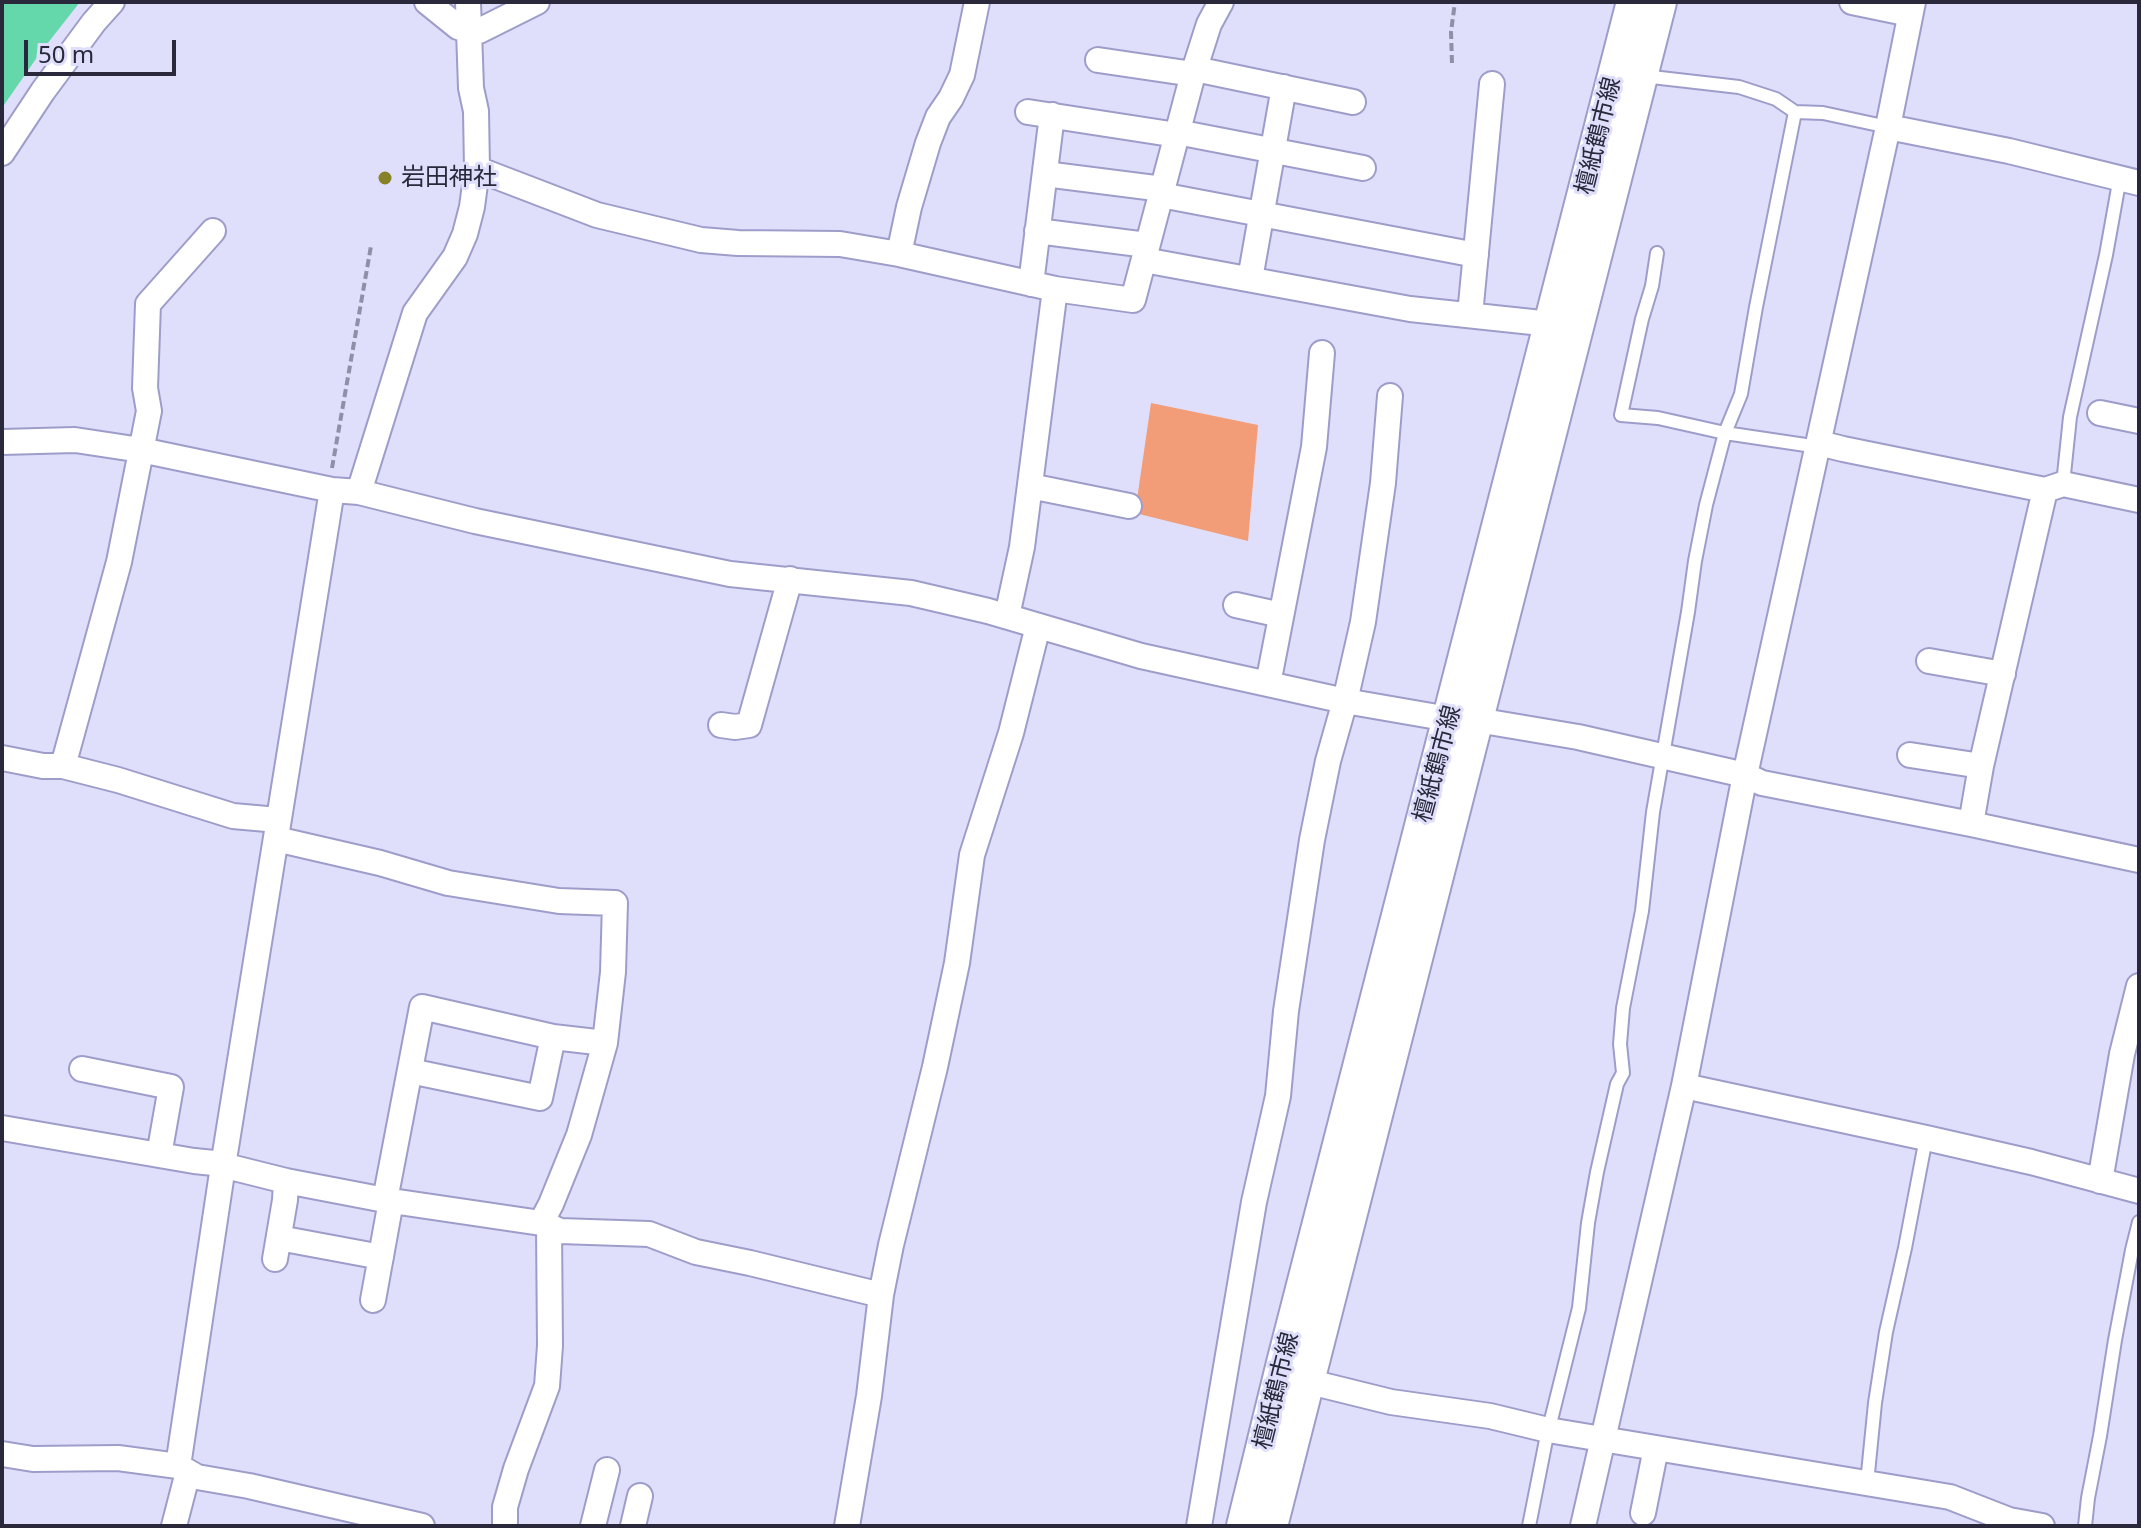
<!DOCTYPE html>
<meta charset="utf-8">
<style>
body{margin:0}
#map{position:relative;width:2141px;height:1528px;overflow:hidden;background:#dfdffc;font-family:"Noto Sans",sans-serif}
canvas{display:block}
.frame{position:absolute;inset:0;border:4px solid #29293b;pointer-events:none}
.scale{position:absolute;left:24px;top:40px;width:152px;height:36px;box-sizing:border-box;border:4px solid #29293b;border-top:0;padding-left:10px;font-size:24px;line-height:28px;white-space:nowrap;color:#29293b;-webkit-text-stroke:6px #dfdffc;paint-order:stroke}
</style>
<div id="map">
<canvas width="2141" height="1528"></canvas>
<div class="frame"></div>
<div class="scale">50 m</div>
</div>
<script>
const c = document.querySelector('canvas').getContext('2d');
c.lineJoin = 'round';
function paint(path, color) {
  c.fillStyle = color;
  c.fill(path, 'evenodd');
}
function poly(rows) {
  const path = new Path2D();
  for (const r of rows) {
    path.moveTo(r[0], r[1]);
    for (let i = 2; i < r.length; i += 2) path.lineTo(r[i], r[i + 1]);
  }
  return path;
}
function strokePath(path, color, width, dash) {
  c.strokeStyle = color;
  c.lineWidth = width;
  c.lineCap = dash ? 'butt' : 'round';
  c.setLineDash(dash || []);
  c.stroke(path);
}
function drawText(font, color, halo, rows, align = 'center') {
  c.font = font + ' "Noto Sans","Noto Sans JP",sans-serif';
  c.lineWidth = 6;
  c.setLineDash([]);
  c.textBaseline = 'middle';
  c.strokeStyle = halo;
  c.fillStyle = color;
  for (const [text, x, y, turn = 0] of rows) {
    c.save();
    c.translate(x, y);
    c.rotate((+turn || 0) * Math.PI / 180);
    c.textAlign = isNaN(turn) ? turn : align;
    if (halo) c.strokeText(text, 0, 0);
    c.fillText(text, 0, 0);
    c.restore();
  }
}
const green = poly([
 [1151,403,1258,425,1248,541,1135,513]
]);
const water = poly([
 [2,2,80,2,40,53,2,108]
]);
const path = poly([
 [1452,63,1451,32,1455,2],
 [332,468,371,246]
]);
const lane = poly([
 [1643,76,1739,87,1776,99,1795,112,1823,113,1888,127],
 [1657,253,1652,286,1642,319,1621,415,1658,418,1725,433,1819,447],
 [2063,484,2070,417,2106,255,2120,177],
 [1867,1483,1875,1403,1886,1332,1905,1248,1926,1138],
 [1529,1526,1546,1440,1579,1308,1588,1223,1597,1172,1617,1084,1623,1073,1620,1044,1623,1008,1642,911,1653,812,1688,612,1695,561,1706,505,1725,433,1741,394,1756,307,1795,112],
 [2085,1526,2088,1498,2100,1436,2115,1340,2132,1250,2139,1222]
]);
const street = poly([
 [427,2,458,27,470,31,479,31,537,2],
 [1852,2,1910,14],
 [1098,60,1193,74],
 [1195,69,1353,102],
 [1028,112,1177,135],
 [1888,127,2009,151,2139,183],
 [1177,132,1363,168],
 [2,153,43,91,94,22,112,2],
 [477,169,597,215,701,240,738,243,840,244,899,254,1055,289,1022,547,1007,616],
 [1045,174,1163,189],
 [1161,195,1476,255],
 [1037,231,1147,245],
 [899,254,909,207,928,143,938,117,951,98,962,75,977,2],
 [1144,260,1410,309,1551,324],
 [1250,279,1284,87],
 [1031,284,1052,115],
 [1055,289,1133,300,1193,74,1209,24,1221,2],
 [1470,315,1492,84],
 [2100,413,2139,421],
 [2,442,75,440,141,450,332,490,359,492,475,521,730,574,911,593,988,611,1141,656,1345,701,1449,719,1477,720,1578,737,1745,775,1762,783,1971,824,2139,860],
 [1819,443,1843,449,2045,490,2063,484,2139,500],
 [1030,486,1129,506],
 [359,492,415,313,455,257,465,234,472,207,477,169,476,111,471,88,468,2],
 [1236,605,1281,615],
 [1929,661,2003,674],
 [1268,684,1314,447,1322,353],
 [721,725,735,727,749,725,790,579],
 [1910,755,1981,766],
 [2,758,43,766,63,766,118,780,233,816,278,820],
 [63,766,119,562,149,411,145,388,148,304,213,231],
 [1971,824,1981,766,2045,490],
 [276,839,380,863,448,883,559,901,615,903,613,972,605,1043,579,1135,551,1204,541,1223],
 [82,1069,171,1087,159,1155],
 [410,1071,540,1098,553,1037],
 [1684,1086,1926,1138,2031,1162,2139,1191],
 [2,1128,194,1161,214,1163,286,1181,385,1200,541,1223,549,1226,550,1346,547,1386,516,1469,505,1507,505,1526],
 [2100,1181,2122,1054,2139,986],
 [385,1200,422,1007,553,1037,605,1043],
 [549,1226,560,1231,649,1234,696,1252,750,1263,881,1295],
 [279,1238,381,1257],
 [275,1259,285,1200,286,1181],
 [373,1300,391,1201],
 [1306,1381,1391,1402,1490,1416,1548,1430,1950,1497,2009,1520,2042,1526],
 [2,1454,33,1459,118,1458,178,1466,197,1477,249,1486,422,1526],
 [178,1466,223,1166,332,490],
 [1643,1513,1656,1448],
 [174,1526,188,1472],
 [593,1526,607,1470],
 [633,1526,640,1496],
 [847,1526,869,1396,881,1295,891,1245,935,1067,957,963,972,855,1011,733,1038,626],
 [1199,1526,1254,1202,1278,1096,1286,1011,1312,840,1328,761,1345,701,1363,622,1383,483,1390,396],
 [1583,1526,1684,1086,1745,775,1888,127,1913,2]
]);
const secondary = poly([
 [1244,1526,1284,1363,1634,2],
 [1270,1526,1659,2]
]);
const markers = [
 [385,178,8,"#878128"]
];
const streetNames = [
 ["檀紙鶴市線",1599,136,-76],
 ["檀紙鶴市線",1438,764,-75],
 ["檀紙鶴市線",1277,1391,-76]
];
const poiNames = [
 ["岩田神社",401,178]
];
paint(green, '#f29d77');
paint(water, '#64d8ab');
strokePath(lane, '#9e9dca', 16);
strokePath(street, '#9e9dca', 28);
strokePath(secondary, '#9e9dca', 38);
strokePath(path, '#8f8fa7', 4, [8, 4]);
strokePath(lane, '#fff', 12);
strokePath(street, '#fff', 24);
strokePath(secondary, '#fff', 34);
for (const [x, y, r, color] of markers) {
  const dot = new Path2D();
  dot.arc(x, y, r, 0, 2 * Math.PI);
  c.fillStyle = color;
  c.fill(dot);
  strokePath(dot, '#dfdffc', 3);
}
drawText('24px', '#29293b', '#dfdffc', streetNames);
drawText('24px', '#29293b', '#dfdffc', poiNames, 'left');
</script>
